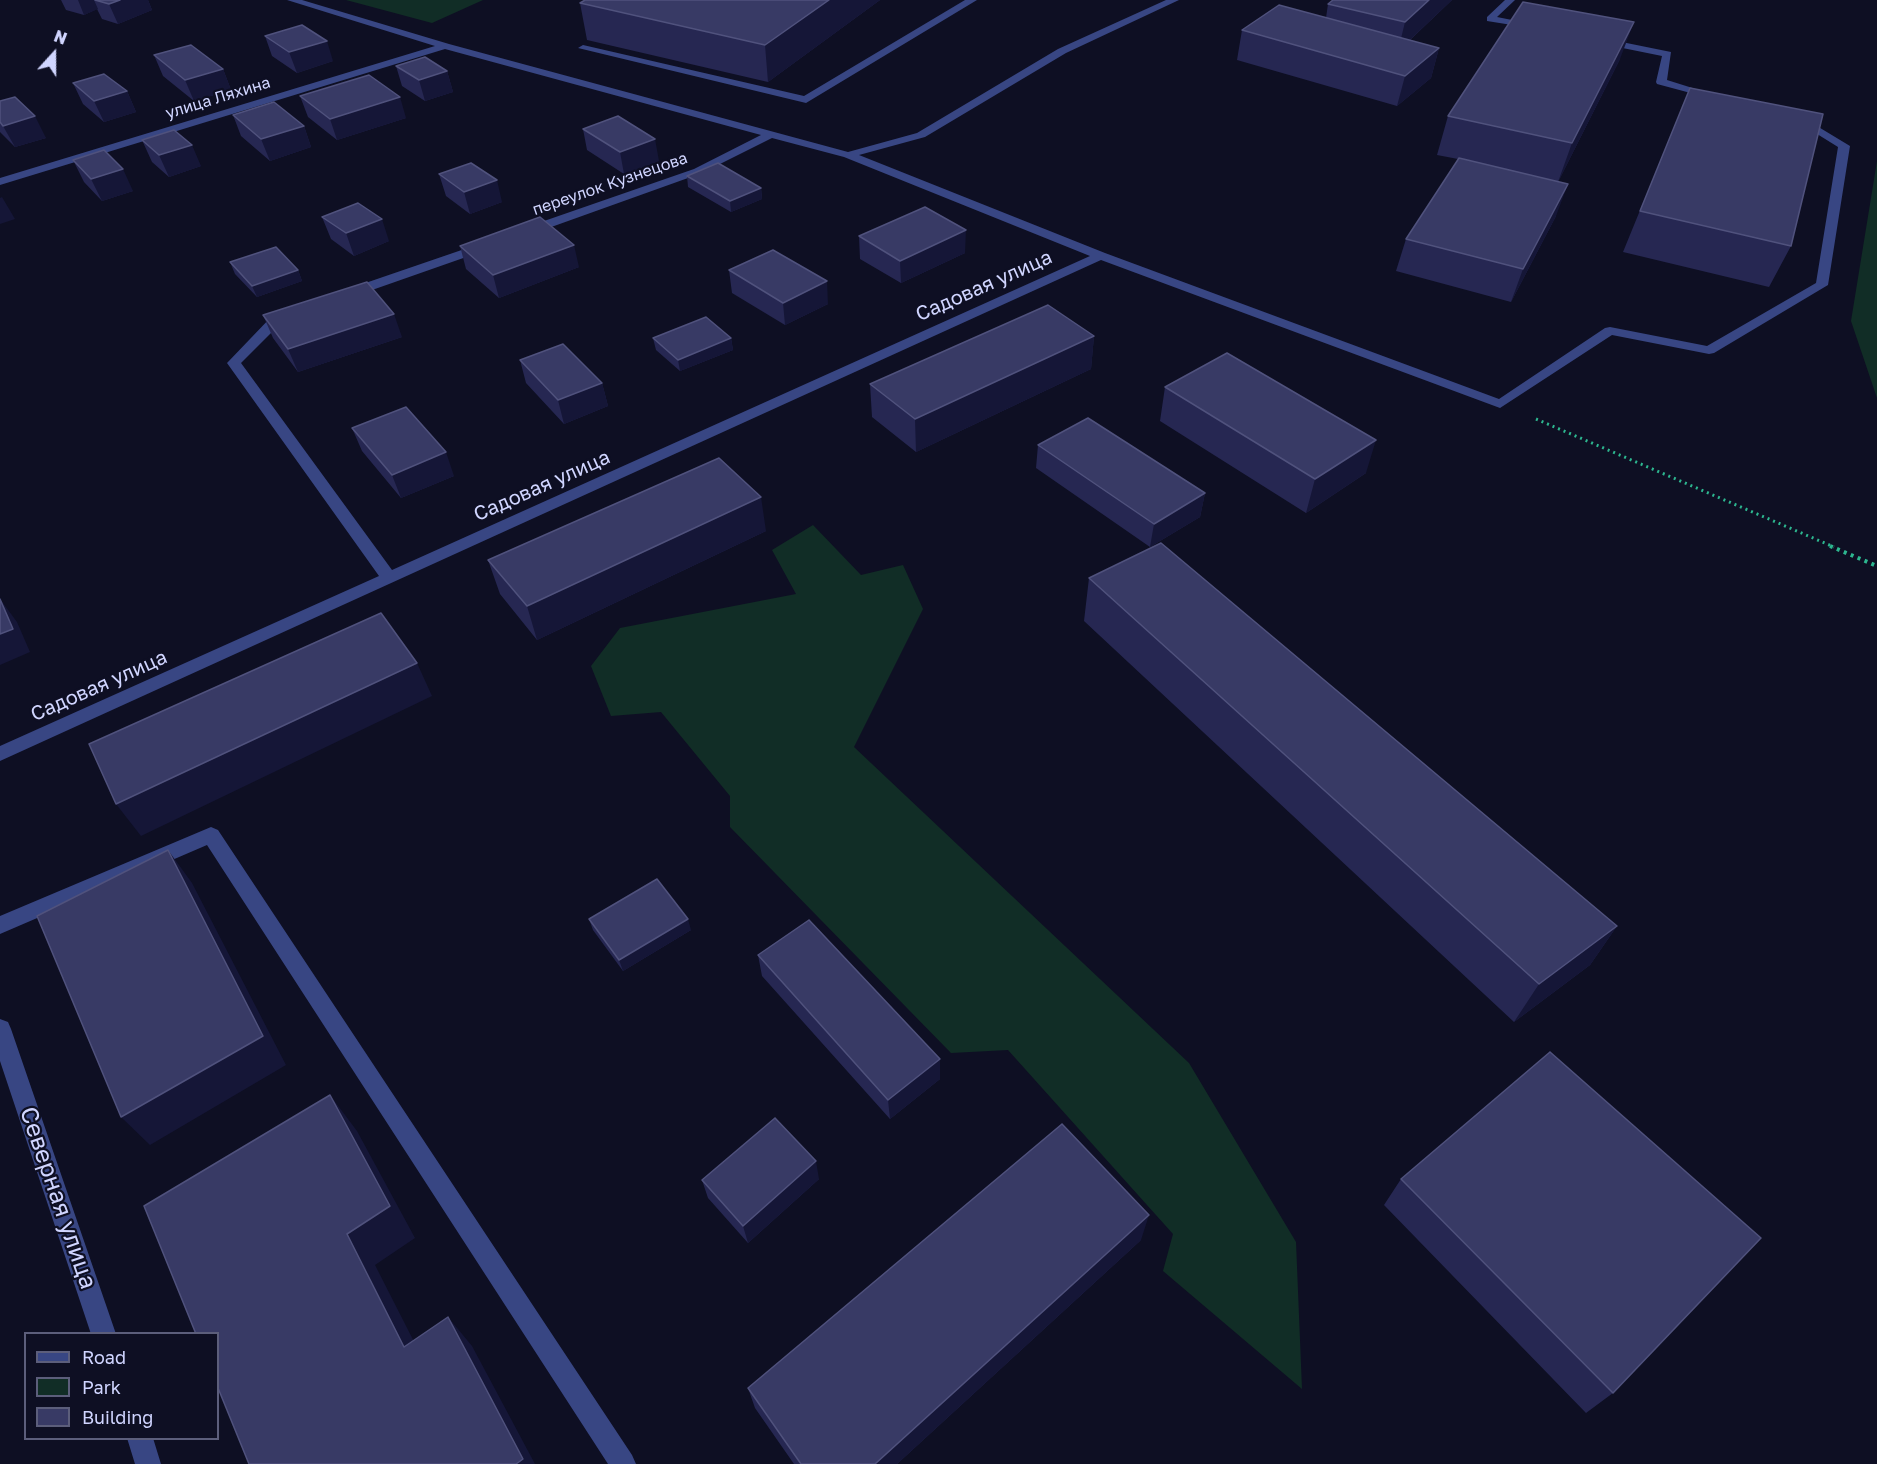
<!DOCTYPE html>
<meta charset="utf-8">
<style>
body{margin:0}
#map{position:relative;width:1877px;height:1464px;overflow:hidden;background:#0e0f23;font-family:"Golos Text",sans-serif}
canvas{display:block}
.legend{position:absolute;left:24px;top:1332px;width:195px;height:108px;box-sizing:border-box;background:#0e0f23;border:2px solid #5c5e7b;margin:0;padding:8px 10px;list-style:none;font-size:18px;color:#d0d5ff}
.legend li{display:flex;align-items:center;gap:12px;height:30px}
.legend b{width:30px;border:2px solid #5c5e7b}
.north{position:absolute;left:24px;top:24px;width:60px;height:60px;-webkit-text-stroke:4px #0e0f23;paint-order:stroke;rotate:21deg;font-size:16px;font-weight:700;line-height:24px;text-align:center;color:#d0d5ff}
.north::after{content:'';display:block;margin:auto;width:21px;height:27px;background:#d0d5ff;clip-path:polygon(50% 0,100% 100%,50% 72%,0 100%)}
</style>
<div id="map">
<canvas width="1877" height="1464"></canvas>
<ul class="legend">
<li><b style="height:8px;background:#384683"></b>Road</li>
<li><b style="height:16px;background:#112d26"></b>Park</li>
<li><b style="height:16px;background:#383a65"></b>Building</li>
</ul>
<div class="north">N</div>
</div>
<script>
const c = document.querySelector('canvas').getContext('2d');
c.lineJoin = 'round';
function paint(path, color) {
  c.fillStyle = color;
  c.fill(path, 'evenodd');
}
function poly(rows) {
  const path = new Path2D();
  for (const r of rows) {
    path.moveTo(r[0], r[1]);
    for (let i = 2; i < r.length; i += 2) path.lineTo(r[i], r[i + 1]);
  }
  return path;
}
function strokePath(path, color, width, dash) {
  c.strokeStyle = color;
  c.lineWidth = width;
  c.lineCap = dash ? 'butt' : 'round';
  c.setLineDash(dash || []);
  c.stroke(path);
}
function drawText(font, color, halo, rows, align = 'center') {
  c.font = font + ' "Golos Text",sans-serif';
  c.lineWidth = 4.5;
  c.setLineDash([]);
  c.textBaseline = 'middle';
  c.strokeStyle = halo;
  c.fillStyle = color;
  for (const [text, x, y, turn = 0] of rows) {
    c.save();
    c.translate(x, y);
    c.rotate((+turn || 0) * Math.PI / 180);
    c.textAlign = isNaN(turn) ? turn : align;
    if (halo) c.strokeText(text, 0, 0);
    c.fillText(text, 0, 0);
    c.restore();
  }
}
const green = poly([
 [346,0,483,0,432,23],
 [1877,161,1877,398,1851,321],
 [813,525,861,575,903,565,923,609,854,747,1189,1063,1296,1242,1302,1389,1163,1271,1173,1234,1008,1050,951,1053,730,827,730,796,661,712,611,716,591,666,620,628,796,594,772,550]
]);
const pathFar1 = poly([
 [1536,419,1834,547]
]);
const path = poly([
 [1830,546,1877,566]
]);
const minor = poly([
 [287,0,302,0,449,44,848,152,917,133,1058,49,1166,0,1179,0,1066,53,925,137,859,155,1105,253,1499,399,1605,328,1610,327,1707,346,1816,283,1838,147,1793,119,1794,117,1802,117,1850,146,1828,285,1714,353,1709,354,1612,335,1500,408,1101,260,0,761,0,746,379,576,227,363,273,315,287,311,294,315,283,321,241,363,392,570,1090,256,844,157,772,138,702,173,529,235,521,235,521,229,694,169,761,135,445,49,0,185,0,178,435,46,287,0],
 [965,0,977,0,806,103,578,48,583,45,804,96,965,0],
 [1505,0,1515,0,1497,17,1537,25,1537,29,1487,21,1487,17,1505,0],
 [1602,38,1671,52,1667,80,1718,96,1713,99,1657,84,1656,82,1662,56,1598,43,1598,39,1602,38],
 [485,242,491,246,489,249,355,296,345,296,344,293,345,290,485,242],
 [211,827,218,830,632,1455,636,1464,608,1464,207,845,0,934,0,916,211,827],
 [0,1019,8,1022,11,1029,116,1334,91,1334,0,1061,0,1019],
 [127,1438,153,1438,161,1464,135,1464,127,1438]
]);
const wall = poly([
 [61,0,148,0,152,10,118,24,102,19,97,9,84,15,66,10],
 [880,0,768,82,587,40,580,3],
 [1452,0,1410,40,1439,48,1431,78,1397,106,1237,60,1242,30,1326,18,1328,4],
 [265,36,333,61,297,73,272,56],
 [154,55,223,69,231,90,194,101,163,76],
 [1620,59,1558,182,1556,216,1511,302,1396,271,1406,239,1458,159,1437,155,1448,116],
 [396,66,447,71,453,92,425,101,402,86],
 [73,83,127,91,136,112,104,122,83,104],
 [1690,88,1791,246,1769,287,1623,252],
 [300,96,406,118,337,140,308,117],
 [0,101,46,138,15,147,0,132],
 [233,115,304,126,311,147,270,161,241,136],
 [583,129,659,161,624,174,587,150],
 [142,140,201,166,169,177,152,162],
 [73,160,133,191,102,201,84,182],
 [439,174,502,202,470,214,446,196],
 [687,176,761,188,762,199,731,212,688,187],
 [322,217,389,241,354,256,331,239],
 [859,236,965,253,901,283,860,259],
 [460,246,579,267,499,298,466,269],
 [230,262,298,270,302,281,257,297,235,274],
 [729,270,828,304,785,325,732,293],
 [263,315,402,337,298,372,273,338],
 [1094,336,1091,369,916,452,872,417,870,384],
 [653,338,731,338,733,350,680,371,656,350],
 [520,360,602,383,608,406,564,424,526,383],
 [1165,387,1366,473,1306,513,1160,421],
 [352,428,454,476,401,498,362,451],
 [1038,445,1205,493,1200,517,1150,547,1036,468],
 [766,531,537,640,500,594,488,560],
 [1089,578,1617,926,1590,965,1514,1022,1084,621],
 [589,919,691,930,623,971,593,930],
 [758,955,940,1059,940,1079,890,1119,762,976],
 [819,1179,748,1243,708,1198,702,1180],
 [1401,1179,1613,1393,1586,1413,1384,1205],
 [1141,1240,897,1464,794,1464,755,1408,748,1388]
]);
const shadedWall = poly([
 [78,0,94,0,98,9,84,15],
 [120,0,148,0,152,10,118,24,109,4],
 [829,0,880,0,768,82,765,45],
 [1429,0,1452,0,1398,51,1405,22],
 [1634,22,1620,59,1558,182,1572,143],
 [327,41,333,61,297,73,289,52],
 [1439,48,1431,78,1397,106,1405,76],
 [223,69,231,90,194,101,185,80],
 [447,71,453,92,425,101,419,80],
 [127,91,136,112,104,122,94,101],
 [400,97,406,118,337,140,330,119],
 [35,116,46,138,15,147,3,126],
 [304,126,311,147,270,161,261,139],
 [655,139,659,161,624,174,620,152],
 [192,145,201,166,169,177,159,155],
 [123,169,133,191,102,201,91,179],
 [497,180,502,202,470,214,464,192],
 [1568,184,1556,216,1511,302,1523,269],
 [761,188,762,199,731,212,730,201],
 [2,197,15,219,0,224,0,198],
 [382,219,389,241,354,256,346,233],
 [966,230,965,253,901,283,900,261],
 [574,245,579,267,499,298,493,275],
 [298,270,302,281,257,297,252,286],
 [827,281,828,304,785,325,783,303],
 [394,314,402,337,298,372,288,349],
 [1094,336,1091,369,916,452,915,419],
 [731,338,733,350,680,371,678,360],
 [602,383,608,406,564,424,558,400],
 [1376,440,1366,473,1306,513,1315,479],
 [446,452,454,476,401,498,392,475],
 [1205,493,1200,517,1150,547,1154,524],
 [761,497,766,531,537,640,527,606],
 [0,599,17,622,30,652,0,665],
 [417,663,432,696,141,836,116,804],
 [168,850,192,883,286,1065,150,1145,121,1117],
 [688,919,691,930,623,971,619,960],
 [1617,926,1590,965,1514,1022,1539,984],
 [940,1059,940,1079,890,1119,888,1100],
 [330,1095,357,1131,415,1238,375,1265,431,1375,404,1347,347,1234],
 [816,1161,819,1179,748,1243,743,1226],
 [1149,1215,1141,1240,897,1464,875,1464],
 [448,1317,472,1346,535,1464,516,1464]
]);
const building = poly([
 [95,0,120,0,109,4,95,0],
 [585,0,829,0,765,45,580,3,585,0],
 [1333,0,1429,0,1405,22,1328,4,1333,0],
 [1523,2,1634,22,1572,143,1448,116,1523,2],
 [1279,5,1439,48,1405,76,1242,30,1279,5],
 [302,25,327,41,289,52,265,36,302,25],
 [191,45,223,69,185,80,154,55,191,45],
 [425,57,447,71,419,80,396,66,425,57],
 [104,74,127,91,94,101,73,83,104,74],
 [369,75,400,97,330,119,300,96,369,75],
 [1690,88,1823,114,1791,246,1640,211,1690,88],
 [15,97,35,116,3,126,0,122,0,101,15,97],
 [274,102,304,126,261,139,233,115,274,102],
 [618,116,655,139,620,152,583,129,618,116],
 [174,130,192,145,159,155,142,140,174,130],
 [104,150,123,169,91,179,73,160,104,150],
 [1459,158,1568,184,1523,269,1406,239,1459,158],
 [471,163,497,180,464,192,439,174,471,163],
 [718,163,761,188,730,201,687,176,718,163],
 [358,203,382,219,346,233,322,217,358,203],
 [925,207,966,230,900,261,859,236,925,207],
 [540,217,574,245,493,275,460,246,540,217],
 [276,247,298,270,252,286,230,262,276,247],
 [773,250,827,281,783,303,729,270,773,250],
 [367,282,394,314,288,349,263,315,367,282],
 [1048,305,1094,336,915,419,870,384,1048,305],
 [706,317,731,338,678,360,653,338,706,317],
 [563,344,602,383,558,400,520,360,563,344],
 [1227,353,1376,440,1315,479,1165,387,1227,353],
 [406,407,446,452,392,475,352,428,406,407],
 [1088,418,1205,493,1154,524,1038,445,1088,418],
 [719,458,761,497,527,606,488,560,719,458],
 [1161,543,1617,926,1539,984,1089,578,1161,543],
 [0,599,13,629,0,634,0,599],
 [381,613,417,663,116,804,89,744,381,613],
 [168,850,263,1036,121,1117,37,916,168,850],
 [657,879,688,919,619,960,589,919,657,879],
 [809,920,940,1059,888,1100,758,955,809,920],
 [1550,1052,1761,1238,1613,1393,1401,1179,1550,1052],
 [330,1095,390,1206,347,1234,404,1347,448,1317,523,1459,516,1464,249,1464,218,1388,218,1334,196,1334,144,1206,330,1095],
 [775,1118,816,1161,743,1226,702,1180,775,1118],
 [1062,1124,1149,1215,875,1464,801,1464,748,1388,1062,1124]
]);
const farStreetnames = [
 ["улица Ляхина",218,98,-17],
 ["переулок Кузнецова",610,184,-19]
];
const streetNames = [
 ["Садовая улица",984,286,-24],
 ["Садовая улица",542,486,-24],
 ["Садовая улица",99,686,-24]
];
const nearStreetnames = [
 ["Северная улица",58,1198,71]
];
paint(green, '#112d26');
strokePath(pathFar1, '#2db68f', 3, [2, 4]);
strokePath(path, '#2db68f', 4, [3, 4.5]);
paint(minor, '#384683');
paint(wall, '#262752');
paint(shadedWall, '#151637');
paint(building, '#383a65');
strokePath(building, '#50527d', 1.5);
drawText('16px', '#d0d5ff', '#0e0f23', farStreetnames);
drawText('20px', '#d0d5ff', '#0e0f23', streetNames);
drawText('24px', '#d0d5ff', '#0e0f23', nearStreetnames);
</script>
